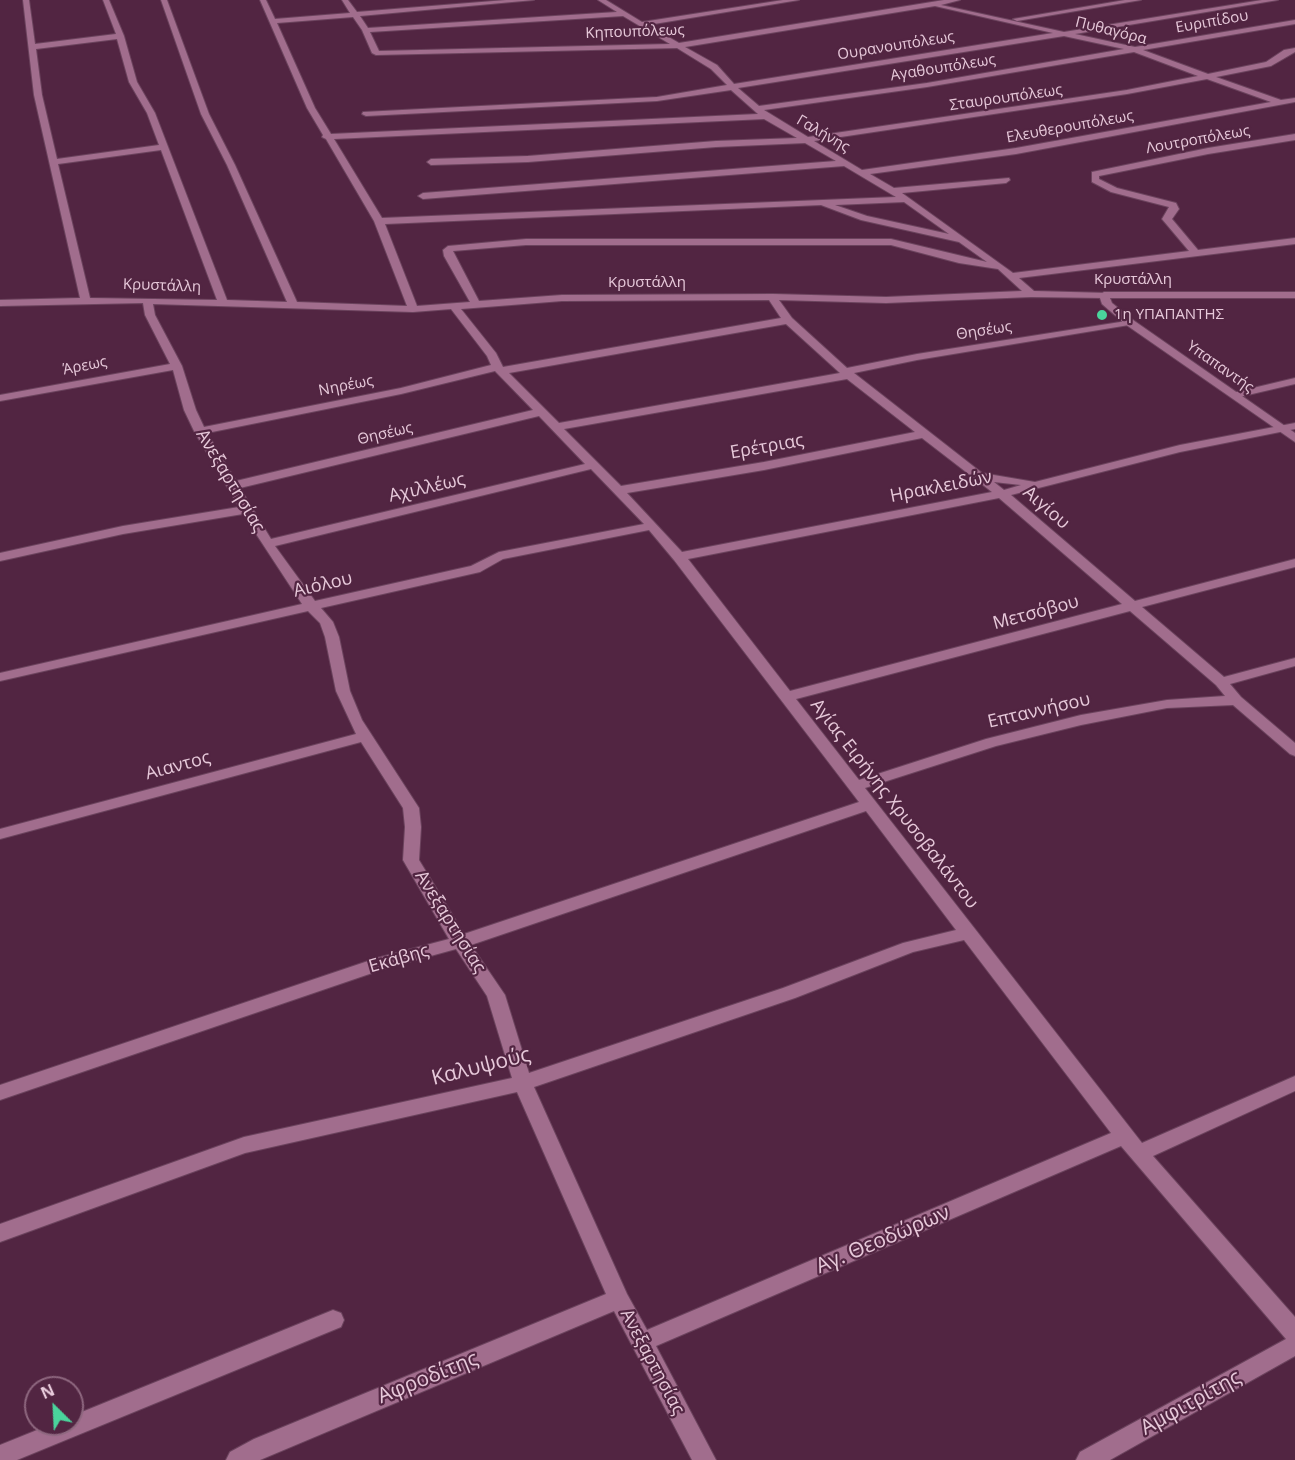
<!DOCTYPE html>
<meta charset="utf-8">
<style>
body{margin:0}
#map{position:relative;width:1295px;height:1460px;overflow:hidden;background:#522542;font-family:"Open Sans",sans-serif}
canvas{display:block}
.north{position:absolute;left:24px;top:1376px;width:60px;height:60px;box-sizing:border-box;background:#522542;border:2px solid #8e677f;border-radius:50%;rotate:336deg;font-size:16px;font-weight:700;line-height:24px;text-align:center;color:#e7c9da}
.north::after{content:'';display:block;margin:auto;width:21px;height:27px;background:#4ad49c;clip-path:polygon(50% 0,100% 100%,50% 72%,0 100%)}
</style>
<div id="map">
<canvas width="1295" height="1460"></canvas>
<div class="north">N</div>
</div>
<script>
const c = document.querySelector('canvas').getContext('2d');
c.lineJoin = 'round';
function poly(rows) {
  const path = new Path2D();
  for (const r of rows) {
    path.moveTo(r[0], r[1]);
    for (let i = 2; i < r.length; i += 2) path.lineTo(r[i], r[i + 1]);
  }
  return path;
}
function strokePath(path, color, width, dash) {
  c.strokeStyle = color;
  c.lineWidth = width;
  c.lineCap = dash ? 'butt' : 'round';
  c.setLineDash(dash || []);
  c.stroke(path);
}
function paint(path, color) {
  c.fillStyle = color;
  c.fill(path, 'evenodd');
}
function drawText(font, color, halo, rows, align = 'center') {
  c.font = font + ' "Open Sans",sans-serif';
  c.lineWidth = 4.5;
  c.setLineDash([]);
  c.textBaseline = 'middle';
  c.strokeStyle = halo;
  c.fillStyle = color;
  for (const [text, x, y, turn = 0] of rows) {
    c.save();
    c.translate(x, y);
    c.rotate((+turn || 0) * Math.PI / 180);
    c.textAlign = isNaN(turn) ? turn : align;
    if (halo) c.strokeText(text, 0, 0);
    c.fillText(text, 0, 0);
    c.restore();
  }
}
const lane = poly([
 [1295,378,1295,384,1235,398,1231,395,1232,393,1295,378]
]);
const street = poly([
 [23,0,29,0,35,44,116,34,103,0,109,0,124,36,137,82,155,113,227,300,287,302,227,165,201,114,161,0,167,0,209,114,235,165,297,302,407,306,374,221,326,139,322,137,323,135,307,108,260,0,266,0,275,19,350,13,342,0,348,0,357,12,506,0,534,0,360,16,368,28,617,12,598,0,606,0,642,22,783,0,799,0,648,25,679,43,944,0,960,0,941,5,1064,32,1262,0,1278,0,1075,34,1135,47,1295,20,1295,24,1143,50,1208,74,1266,62,1284,50,1295,48,1295,52,1271,66,1216,77,1281,100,1295,98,1295,102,1016,154,870,174,894,188,1009,178,1010,180,1006,183,902,193,1013,273,1189,251,1162,219,1169,207,1111,192,1092,182,1092,172,1208,148,1295,134,1295,140,1208,154,1099,176,1099,179,1117,188,1176,203,1179,209,1172,219,1198,250,1295,238,1295,244,1019,278,1034,291,1108,293,1109,295,1104,298,1031,297,886,303,779,300,792,318,847,368,917,354,1133,320,1134,322,1129,325,917,360,854,373,982,473,1035,482,1180,445,1295,423,1295,429,1180,452,1011,495,1135,601,1295,559,1295,567,1142,607,1224,677,1295,658,1295,666,1230,684,1241,697,1295,743,1295,756,1290,754,1233,705,1167,708,1081,725,996,746,865,788,1142,1143,1295,1076,1295,1091,1153,1156,1295,1317,1295,1356,1110,1460,1076,1460,1080,1452,1286,1339,1121,1146,656,1346,716,1460,692,1460,614,1311,260,1460,226,1460,230,1452,254,1439,606,1294,517,1092,245,1153,0,1242,0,1224,244,1137,512,1078,487,996,456,949,387,968,0,1100,0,1085,377,958,449,939,403,860,405,827,403,808,361,742,0,839,0,829,356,734,336,691,325,637,320,623,308,611,0,681,0,673,302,604,243,514,123,534,0,561,0,553,123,526,239,507,194,431,184,410,173,370,0,401,0,395,170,364,145,315,143,303,0,306,0,300,80,298,34,95,23,0],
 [935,6,1053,33,734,84,717,65,685,47,935,6],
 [623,16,670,44,379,51,370,32,623,16],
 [353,17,362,30,372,53,376,55,677,48,711,69,727,85,657,97,363,112,362,114,366,116,657,101,731,90,758,114,331,134,315,108,277,23,353,17],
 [1064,36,1124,49,927,83,759,106,738,88,1064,36],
 [117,39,129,82,147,113,159,145,57,159,42,95,36,49,117,39],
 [1134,52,1198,76,1127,90,808,137,764,110,927,87,1134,52],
 [1207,79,1271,102,1016,148,862,170,814,141,1127,94,1207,79],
 [764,119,797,138,716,141,528,156,431,159,427,162,431,165,528,162,716,147,805,143,836,161,423,193,418,196,423,199,844,166,896,197,382,218,334,139,764,119],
 [161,150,217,300,90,298,58,164,161,150],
 [904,202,949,234,867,216,835,205,904,202],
 [821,205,861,220,959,242,987,262,891,239,526,239,448,246,443,250,444,256,470,302,417,306,385,224,821,205],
 [526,245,891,245,959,263,998,269,1022,291,886,297,773,294,562,295,479,301,453,251,526,245],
 [769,300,781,318,503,367,496,353,461,309,562,301,769,300],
 [153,304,413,312,451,309,487,356,491,365,401,388,204,427,196,410,182,366,155,315,153,304],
 [786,324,840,373,559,423,509,373,786,324],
 [495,371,533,410,236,481,207,433,401,394,495,371],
 [847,379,915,432,764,462,621,486,564,429,847,379],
 [539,416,585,464,271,539,240,488,539,416],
 [922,438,992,492,682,552,627,493,764,470,922,438],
 [591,469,644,524,499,552,471,566,315,601,275,546,591,469],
 [994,482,1021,485,1004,490,994,482],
 [999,498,1122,604,790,691,688,559,999,498],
 [649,530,674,560,859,802,464,934,419,860,421,827,419,808,362,720,350,691,339,637,333,622,321,608,480,572,503,559,649,530],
 [1130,611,1216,685,1225,696,1167,700,1081,715,986,739,859,780,796,699,1130,611],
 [866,811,956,930,903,943,783,988,529,1073,505,995,471,945,866,811],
 [964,940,1111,1133,647,1330,627,1294,534,1087,795,998,913,952,964,940],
 [1125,0,1141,0,1017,21,1013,19,1125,0],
 [333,1310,341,1313,344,1320,341,1327,17,1460,0,1460,0,1445,52,1424,72,1424,72,1416,333,1310]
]);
const secondary = poly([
 [1104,292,1295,292,1295,298,1110,298,1112,303,1133,320,1295,433,1295,442,1125,324,1102,304,1099,295,1104,292]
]);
const markers = [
 [1102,315,6,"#4ad49c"]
];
const farStreetnames = [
 ["Ευριπίδου",1212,22,-10],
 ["Πυθαγόρα",1111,31,14],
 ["Κηπουπόλεως",635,32,-2],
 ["Ουρανουπόλεως",896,46,-9],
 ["Αγαθουπόλεως",943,68,-9],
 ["Σταυρουπόλεως",1006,98,-8],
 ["Ελευθερουπόλεως",1070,127,-10],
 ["Γαλήνης",823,134,30],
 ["Λουτροπόλεως",1198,140,-10],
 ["Κρυστάλλη",1133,280],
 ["Κρυστάλλη",647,283],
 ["Κρυστάλλη",162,286,2],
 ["Θησέως",984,331,-9],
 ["Άρεως",85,366,-11],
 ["Υπαπαντής",1220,367,35],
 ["Νηρέως",346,386,-11],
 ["Θησέως",385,434,-13]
];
const farPoinames = [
 ["1η ΥΠΑΠΑΝΤΗΣ",1114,315]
];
const streetNames = [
 ["Ερέτριας",767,447,-10],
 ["Ανεξαρτησίας",230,481,59],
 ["Ηρακλειδών",941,487,-11],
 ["Αχιλλέως",427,488,-13],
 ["Αιγίου",1046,508,41],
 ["Αιόλου",323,585,-13],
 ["Μετσόβου",1036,613,-15],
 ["Επταννήσου",1039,711,-13],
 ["Αιαντος",178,766,-15],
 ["Αγίας Ειρήνης Χρυσοβαλάντου",894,804,52],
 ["Ανεξαρτησίας",450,922,58],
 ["Εκάβης",399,959,-16],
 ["Ανεξαρτησίας",652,1362,62]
];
const nearStreetnames = [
 ["Καλυψούς",481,1067,-14],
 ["Αγ. Θεοδώρων",883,1240,-23],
 ["Αφροδίτης",428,1378,-22],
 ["Αμφιτρίτης",1191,1403,-29]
];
strokePath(lane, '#6b435d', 2);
strokePath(street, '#6b435d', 2);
strokePath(secondary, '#6b435d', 2);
paint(lane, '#a16d8d');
paint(street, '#a16d8d');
paint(secondary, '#a16d8d');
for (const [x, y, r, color] of markers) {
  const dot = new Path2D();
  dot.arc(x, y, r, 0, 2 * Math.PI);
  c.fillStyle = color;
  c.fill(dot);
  strokePath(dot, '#522542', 2);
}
drawText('15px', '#e7c9da', '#522542', farStreetnames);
drawText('15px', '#e7c9da', '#522542', farPoinames, 'left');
drawText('18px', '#e7c9da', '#522542', streetNames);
drawText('21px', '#e7c9da', '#522542', nearStreetnames);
</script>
